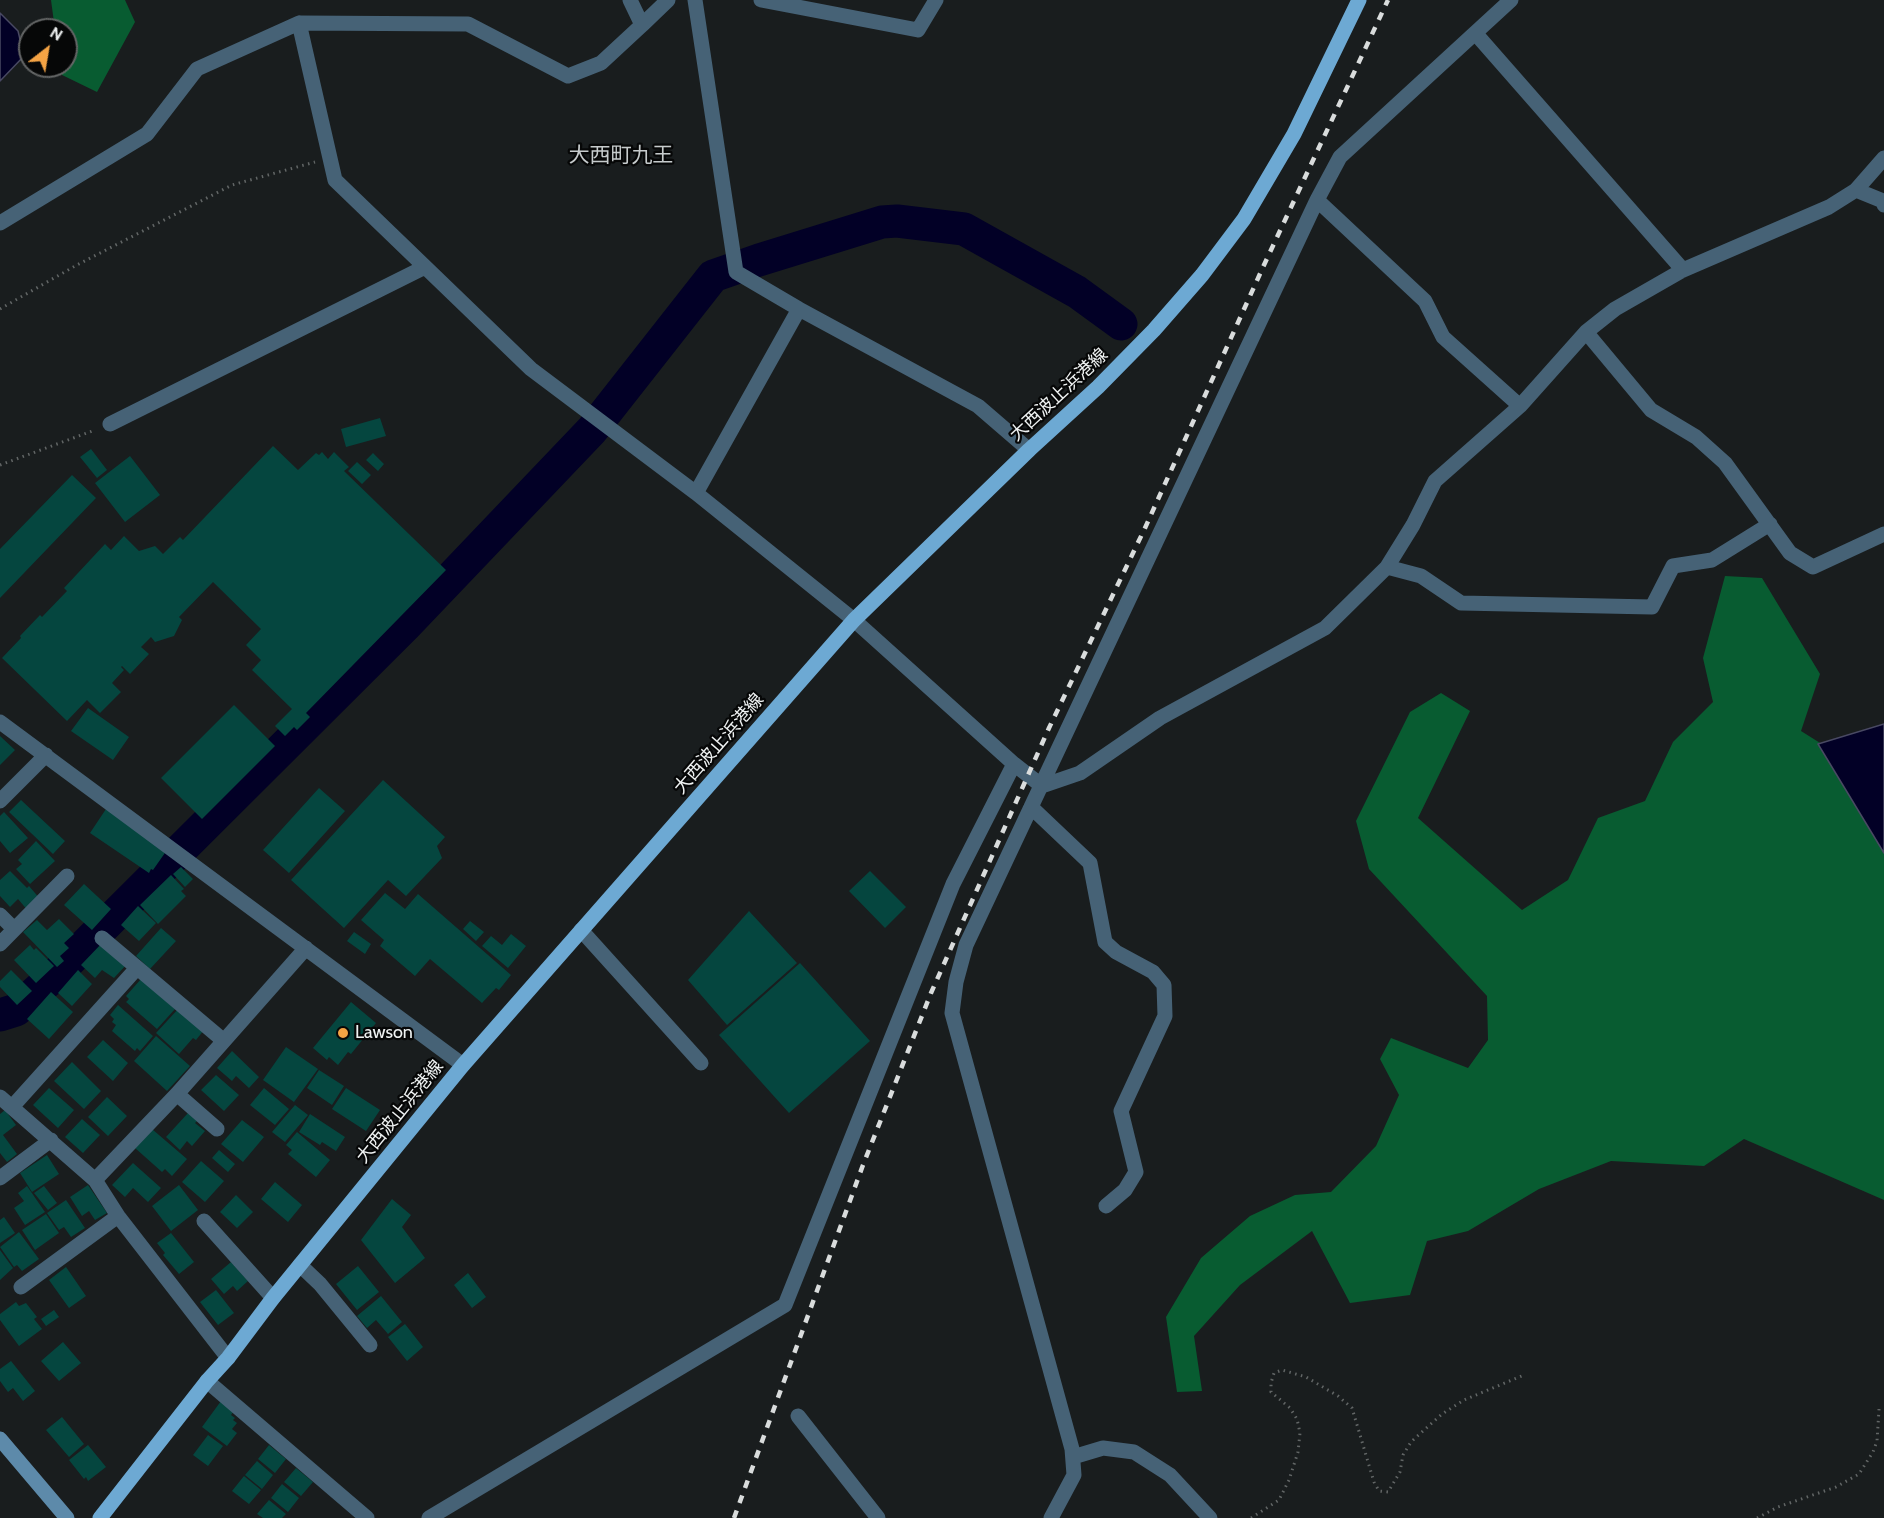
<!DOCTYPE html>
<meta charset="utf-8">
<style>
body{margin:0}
#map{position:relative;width:1884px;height:1518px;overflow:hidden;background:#191d1e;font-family:Cabin,sans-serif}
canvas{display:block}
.north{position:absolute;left:18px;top:18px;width:60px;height:60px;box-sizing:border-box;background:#060707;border:2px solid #636565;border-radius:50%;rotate:31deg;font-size:16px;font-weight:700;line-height:24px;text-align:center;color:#eff2f2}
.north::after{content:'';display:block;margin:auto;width:21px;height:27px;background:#f4a344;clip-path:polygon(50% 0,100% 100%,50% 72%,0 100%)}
</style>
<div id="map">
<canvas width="1884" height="1518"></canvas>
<div class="north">N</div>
</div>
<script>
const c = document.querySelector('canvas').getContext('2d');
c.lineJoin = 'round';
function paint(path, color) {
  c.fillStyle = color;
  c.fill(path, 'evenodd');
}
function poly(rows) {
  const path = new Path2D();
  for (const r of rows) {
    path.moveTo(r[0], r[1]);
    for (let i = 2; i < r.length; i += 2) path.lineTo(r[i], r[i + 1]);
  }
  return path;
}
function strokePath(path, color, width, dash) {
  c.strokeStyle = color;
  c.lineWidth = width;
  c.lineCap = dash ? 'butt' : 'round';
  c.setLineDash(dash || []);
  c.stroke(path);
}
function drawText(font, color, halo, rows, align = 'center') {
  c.font = font + ' Cabin,"Noto Sans JP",sans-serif';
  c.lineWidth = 4.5;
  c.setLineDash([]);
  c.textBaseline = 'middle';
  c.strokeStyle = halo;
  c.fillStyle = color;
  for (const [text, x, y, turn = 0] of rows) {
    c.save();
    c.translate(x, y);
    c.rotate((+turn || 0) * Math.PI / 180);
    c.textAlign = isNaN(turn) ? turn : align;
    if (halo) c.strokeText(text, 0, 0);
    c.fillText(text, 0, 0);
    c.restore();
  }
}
const forest = poly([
 [51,0,125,0,135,22,97,92,62,75,61,66,66,66,66,30,55,30],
 [1725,576,1762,578,1820,674,1801,731,1884,783,1884,1200,1744,1139,1704,1166,1611,1161,1539,1189,1468,1231,1427,1241,1410,1295,1350,1303,1312,1231,1240,1285,1194,1336,1202,1391,1177,1392,1166,1317,1201,1258,1250,1216,1295,1195,1331,1192,1376,1146,1399,1095,1380,1059,1391,1038,1468,1068,1488,1040,1487,996,1369,869,1356,821,1410,712,1441,693,1470,711,1418,818,1522,910,1568,880,1598,818,1645,801,1673,742,1713,702,1703,658]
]);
const water = poly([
 [0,13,18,31,24,56,0,81,0,13],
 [1884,724,1884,853,1818,744,1884,724]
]);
const river = poly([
 [0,1015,16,1010,58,972,405,626,592,430,713,276,759,260,882,222,897,221,964,229,1077,292,1121,324]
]);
const building = poly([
 [380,418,386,436,346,447,341,429],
 [273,446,298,470,316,453,319,455,322,452,328,459,334,452,349,467,344,471,446,570,306,713,310,717,297,730,294,727,285,736,275,726,292,709,252,670,261,660,246,645,261,629,213,582,179,617,182,620,174,636,155,642,151,637,141,647,149,654,130,674,122,666,121,667,124,670,112,683,121,692,100,713,87,700,67,721,2,658,21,638,20,636,40,615,42,617,67,591,64,588,105,544,111,550,124,536,139,551,155,546,163,554,180,537,183,540],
 [91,449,107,470,97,478,80,457],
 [373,453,384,464,378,471,366,460],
 [130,456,160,495,125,522,95,483],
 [357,462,371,475,362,484,348,471],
 [72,475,96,498,0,598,0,549],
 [234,705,275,746,202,819,161,778],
 [88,708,129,737,113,760,71,731],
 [0,736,15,750,0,765],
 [383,780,445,837,437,846,442,858,406,896,388,880,344,928,291,880],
 [319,788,345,811,289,873,263,850],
 [21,800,65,841,53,854,9,812],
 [106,809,167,850,153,870,151,869,149,873,90,833],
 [4,812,28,838,10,853,0,841,0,816],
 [36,841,55,861,30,884,16,869,22,864,18,860],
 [181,867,193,879,185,887,173,874],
 [10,871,27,888,29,886,41,900,29,912,18,899,10,907,0,896,0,880],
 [870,871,906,907,885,928,849,891],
 [171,875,184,889,181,891,186,896,158,924,140,905],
 [84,884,111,909,92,930,64,905],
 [385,893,405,909,418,894,511,975,499,990,496,988,482,1003,430,959,415,976,380,946,384,940,361,920],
 [138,906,156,923,139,941,121,925],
 [749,911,797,963,727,1025,688,980],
 [59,919,74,934,64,943,69,948,60,956,64,961,57,967,23,932,37,920,47,930],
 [470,921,484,932,476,941,463,929],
 [161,928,176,941,150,969,136,956],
 [354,932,371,944,365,954,347,941],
 [511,934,526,946,508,968,482,946,491,936,502,945],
 [103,942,127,964,114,978,102,970,95,978,81,965],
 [30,945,34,950,36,948,54,966,36,983,14,960],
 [800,963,870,1041,789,1113,719,1035],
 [11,970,32,991,17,1005,0,987,0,981],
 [78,970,92,984,72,1006,58,993],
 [141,979,175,1009,157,1029,126,1002,129,999,126,996],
 [51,992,73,1012,49,1039,27,1019],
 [351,1002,376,1023,351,1054,348,1052,338,1065,329,1057,327,1060,313,1048],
 [118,1005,153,1036,140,1051,137,1048,135,1051,112,1031,116,1025,112,1022,114,1019,110,1015],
 [179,1008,204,1030,196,1040,193,1038,179,1054,156,1033],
 [156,1036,190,1066,167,1091,134,1061],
 [103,1040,128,1063,113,1081,87,1057],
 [286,1047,318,1069,294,1102,263,1080],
 [232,1051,259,1077,249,1088,236,1076,232,1081,217,1068],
 [72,1062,101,1091,84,1109,54,1081],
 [319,1070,344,1086,332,1105,307,1088],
 [216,1075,239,1095,224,1111,201,1090],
 [49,1088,74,1110,58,1128,33,1105],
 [264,1088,289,1109,275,1125,250,1105],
 [346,1088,380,1110,366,1131,332,1109],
 [107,1097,127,1116,108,1136,88,1117],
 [295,1105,308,1115,285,1142,272,1132],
 [5,1110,16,1125,3,1135,17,1154,7,1162,0,1153,0,1114],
 [188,1113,197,1121,195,1123,205,1131,192,1146,187,1141,180,1150,166,1137],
 [310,1114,345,1137,336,1151,322,1142,320,1145,299,1132],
 [82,1119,100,1135,83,1153,65,1137],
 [242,1120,264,1137,243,1162,221,1144],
 [152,1129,187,1159,172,1176,165,1169,162,1172,135,1148],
 [297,1132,330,1160,316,1177,288,1154,292,1150,286,1145],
 [219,1150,235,1164,228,1172,212,1158],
 [47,1155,59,1174,32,1192,20,1173],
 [201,1161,224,1181,205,1202,182,1182],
 [133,1163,161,1188,148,1202,133,1188,125,1197,112,1185],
 [275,1182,302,1205,288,1222,261,1199],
 [88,1185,107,1213,95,1220,89,1211,82,1216,70,1197],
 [179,1185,198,1210,171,1231,152,1206],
 [27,1186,45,1212,25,1225,14,1208,24,1201,18,1193],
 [44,1186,57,1203,48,1210,34,1193],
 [236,1195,253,1212,237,1228,220,1212],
 [392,1199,411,1215,402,1227,425,1258,395,1283,361,1240],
 [66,1200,85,1228,71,1237,64,1227,59,1230,47,1213],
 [46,1214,59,1233,35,1250,22,1230],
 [4,1217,15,1233,0,1243,0,1220],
 [19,1232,39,1259,22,1271,17,1265,14,1267,0,1247],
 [171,1233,194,1262,179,1274,163,1255,165,1253,157,1243],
 [0,1250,13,1268,0,1280],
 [231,1262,248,1281,237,1291,233,1286,224,1294,211,1279],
 [358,1266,379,1292,357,1310,336,1284],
 [66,1267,86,1296,69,1308,49,1280],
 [468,1273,486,1297,472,1308,454,1285],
 [216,1290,234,1313,218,1325,200,1302],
 [381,1296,402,1322,388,1334,376,1320,367,1328,357,1316],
 [16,1302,19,1306,26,1303,37,1317,34,1319,42,1329,19,1346,0,1320,0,1314],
 [54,1310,59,1317,46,1326,41,1319],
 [405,1324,423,1347,407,1361,388,1337],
 [63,1342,81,1363,59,1381,41,1361],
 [11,1361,35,1391,23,1401,13,1388,8,1392,0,1381,0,1369],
 [221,1401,234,1411,231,1415,235,1418,233,1420,237,1423,232,1429,237,1433,227,1446,202,1427],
 [62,1417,84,1444,69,1457,46,1430],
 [208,1435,223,1446,208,1466,193,1455],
 [88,1445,106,1467,88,1481,86,1477,84,1479,69,1460],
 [269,1445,286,1459,275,1473,258,1459],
 [257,1461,273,1475,262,1489,245,1475],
 [296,1468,313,1482,301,1496,284,1482],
 [244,1476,261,1490,249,1504,232,1491],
 [282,1484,299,1498,288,1512,271,1498],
 [269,1500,286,1514,282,1518,263,1518,257,1514]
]);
const path = poly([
 [0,309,75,266,232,185,315,162],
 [0,465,95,430],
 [1251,1518,1279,1500,1289,1480,1298,1452,1300,1433,1297,1419,1290,1408,1271,1392,1271,1383,1274,1373,1282,1370,1306,1377,1338,1396,1352,1408,1374,1482,1379,1491,1388,1492,1400,1472,1403,1455,1411,1442,1423,1431,1442,1414,1464,1400,1524,1375],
 [1757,1518,1778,1507,1836,1487,1859,1474,1873,1452,1877,1441,1879,1409]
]);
const street = poly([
 [695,0,736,272,799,309,978,406,1029,450],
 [761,0,918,30,936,0],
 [299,23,335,180,531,369,696,493,854,620,1014,764,1042,786],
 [642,25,668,0],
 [1476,34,1683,270],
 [1856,190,1883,201,1884,205],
 [1317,200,1425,301,1443,337,1520,406],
 [0,223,147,134,197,69,299,23,468,24,568,76,601,63,642,25,630,0],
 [1586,332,1651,410,1696,437,1725,463,1790,553,1813,567,1884,534],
 [110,424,425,267],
 [696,493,799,309],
 [1387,567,1421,576,1461,603,1652,607,1673,566,1712,560,1770,524],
 [0,722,463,1065],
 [1042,786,1080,773,1160,718,1325,628,1387,567,1413,525,1435,481,1520,406,1586,332,1615,309,1683,270,1829,207,1856,190,1884,158],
 [0,801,46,755],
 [1031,807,1090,863,1105,942,1116,952,1153,972,1164,985,1165,1016,1121,1111,1136,1172,1125,1190,1106,1206],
 [0,915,14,929],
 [581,930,701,1063],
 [102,938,224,1041],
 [0,944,67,876],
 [177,1094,217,1129],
 [0,1097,95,1180,118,1216,228,1358],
 [12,1107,137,968],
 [0,1178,51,1140],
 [95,1180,177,1094,306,948],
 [204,1221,273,1298],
 [300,1265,320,1284,370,1345],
 [21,1287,118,1216],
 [207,1381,367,1518],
 [798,1416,878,1518],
 [1073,1457,1103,1448,1134,1452,1170,1475,1210,1518],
 [429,1518,785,1305,953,884,1014,764],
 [1051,1518,1074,1475,1072,1449,952,1013,956,982,966,945,1317,200,1340,157,1511,0]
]);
const secondary = poly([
 [0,1439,67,1518]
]);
const primary = poly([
 [100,1518,207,1381,228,1358,273,1298,463,1065,854,620,1029,450,1098,387,1154,330,1202,275,1244,219,1294,134,1359,0]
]);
const rail = poly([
 [734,1518,863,1165,931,993,1049,728,1145,528,1264,265,1388,0]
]);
const markers = [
 [343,1033,6,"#f4a344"]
];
const streetNames = [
 ["大西波止浜港線",1059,395,-43],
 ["大西波止浜港線",719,744,-49],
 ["大西波止浜港線",400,1112,-51]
];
const poiNames = [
 ["Lawson",355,1033]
];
const quarterNames = [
 ["大西町九王",621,156]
];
paint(forest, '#085c31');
paint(water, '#020026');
strokePath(water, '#494963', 1.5);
strokePath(river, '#020026', 33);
paint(building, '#05463f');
strokePath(path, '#626666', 3, [1.5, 4.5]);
strokePath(street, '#466276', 15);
strokePath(secondary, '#5d8aaa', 15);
strokePath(primary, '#6da9d3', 15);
strokePath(rail, '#d9dcdc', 4.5, [8, 8]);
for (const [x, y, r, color] of markers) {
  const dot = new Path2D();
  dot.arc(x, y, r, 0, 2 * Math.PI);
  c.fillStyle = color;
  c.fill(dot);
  strokePath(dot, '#060707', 2);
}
drawText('18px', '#eff2f2', '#060707', streetNames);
drawText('18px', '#eff2f2', '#060707', poiNames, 'left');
drawText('21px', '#c6cbcc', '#060707', quarterNames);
</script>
